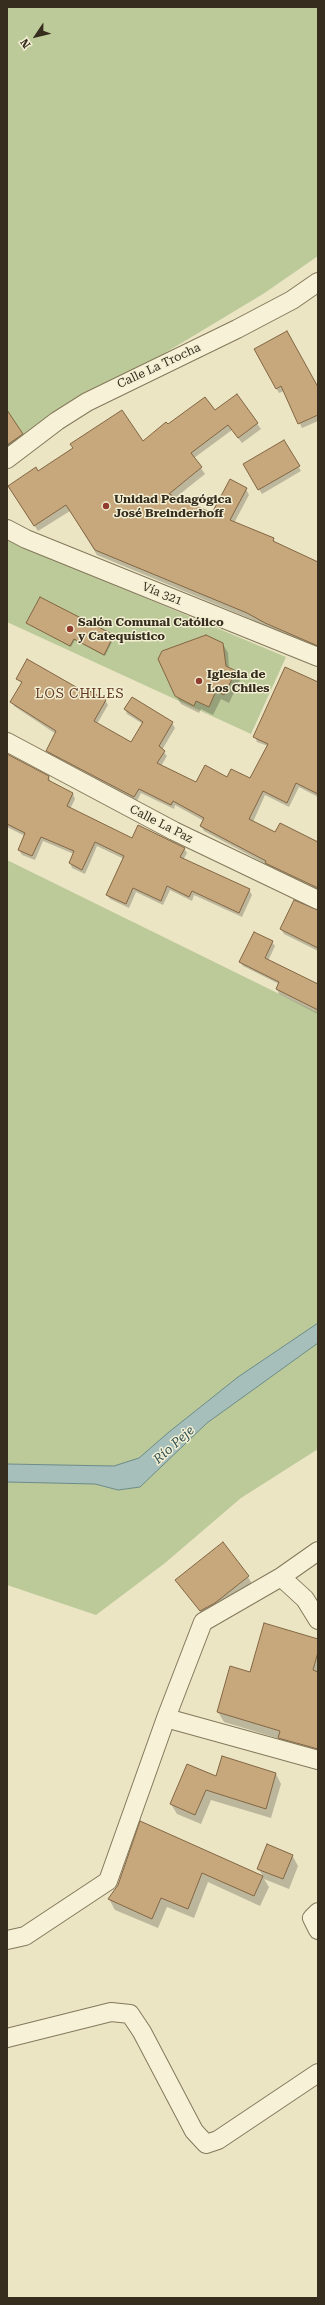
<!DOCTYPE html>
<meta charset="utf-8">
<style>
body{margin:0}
#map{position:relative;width:325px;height:2305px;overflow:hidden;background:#ebe5c4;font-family:"Roboto Serif",serif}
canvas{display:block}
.frame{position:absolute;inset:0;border:8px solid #362d1f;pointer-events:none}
.north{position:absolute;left:16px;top:16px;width:40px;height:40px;-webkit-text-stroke:3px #f3efd3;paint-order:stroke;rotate:235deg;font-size:11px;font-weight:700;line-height:16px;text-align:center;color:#362d1f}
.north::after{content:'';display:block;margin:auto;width:14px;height:18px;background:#362d1f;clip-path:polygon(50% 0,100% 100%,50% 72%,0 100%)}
</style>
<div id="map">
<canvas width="325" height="2305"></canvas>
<div class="frame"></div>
<div class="north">N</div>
</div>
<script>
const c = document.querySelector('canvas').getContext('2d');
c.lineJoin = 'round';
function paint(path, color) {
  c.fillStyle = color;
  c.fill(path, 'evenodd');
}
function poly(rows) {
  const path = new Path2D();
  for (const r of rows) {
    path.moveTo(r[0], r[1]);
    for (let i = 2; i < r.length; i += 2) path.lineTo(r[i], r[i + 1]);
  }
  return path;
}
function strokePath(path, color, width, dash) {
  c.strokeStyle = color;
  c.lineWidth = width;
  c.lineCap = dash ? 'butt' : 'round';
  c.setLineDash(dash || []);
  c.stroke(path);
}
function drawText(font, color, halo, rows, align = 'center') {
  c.font = font + ' "Roboto Serif",serif';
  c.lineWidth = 3;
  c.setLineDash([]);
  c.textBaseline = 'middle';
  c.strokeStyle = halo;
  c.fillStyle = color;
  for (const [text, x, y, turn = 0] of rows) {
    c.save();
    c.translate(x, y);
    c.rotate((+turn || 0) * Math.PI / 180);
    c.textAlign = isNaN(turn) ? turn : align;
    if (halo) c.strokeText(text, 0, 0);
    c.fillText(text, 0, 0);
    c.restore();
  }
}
const green = poly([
 [7,7,318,7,318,256,263,294,7,448],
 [7,540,286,657,251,734,7,622],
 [7,860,318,1013,318,1449,241,1498,165,1563,96,1615,7,1585]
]);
const water = poly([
 [318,1323,318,1343,207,1423,140,1487,118,1490,95,1484,7,1482,7,1464,114,1466,139,1458,169,1432,238,1377,318,1323]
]);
const shadow = poly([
 [255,349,318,389,318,421,302,428,284,391,279,393],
 [236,395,261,429,242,443,232,430,194,458,205,474,175,498,213,514,246,489,249,495,234,523,273,539,276,544,318,563,318,650,269,629,251,619,97,555,70,511,38,531,12,492,38,472,143,443,168,426,215,412],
 [7,412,24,439,7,451],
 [284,441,301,471,262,494,244,465],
 [27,623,113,636,114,638,105,656,75,640,71,647],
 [223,644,228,653,229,669,235,671,240,680,229,703,221,699,213,715,201,709,199,713,181,704,176,696],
 [18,679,83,692,105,700,108,705,97,724,131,744,143,724,127,714,125,709,132,698,172,723,175,728,162,750,167,756,161,766,197,783,228,778,251,780,268,746,257,742,255,737,318,683,318,797,299,787,289,807,265,795,253,822,276,834,318,844,318,891,269,868,266,864,204,831,201,826,204,821,175,805,174,809,141,793,137,801,50,756,47,751,56,734,14,706,12,702,22,684],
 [7,756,49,777,51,783,73,794,75,799,70,809,133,839,184,848,187,853,183,860,249,890,252,895,242,917,194,895,192,901,170,890,163,905,136,892,129,908,110,899,107,895,124,859,97,846,85,874,72,868,70,863,74,854,43,841,35,860,22,855,19,850,25,836,7,827],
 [318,910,318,951,284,934,281,929],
 [272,942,275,946,268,961,318,985,318,1014,279,994,277,989,279,984,243,966,240,962],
 [248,1577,254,1587,207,1621,177,1580],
 [318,1640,318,1758,285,1748,280,1739,224,1722,218,1712,250,1673],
 [276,1774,281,1784,271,1818,211,1800,201,1824,177,1814,171,1804,217,1777],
 [141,1823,263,1876,258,1868,292,1855,298,1866,289,1889,264,1879,269,1887,260,1906,208,1882,194,1918,167,1907,158,1928,115,1910,109,1899,119,1885]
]);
const building = poly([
 [287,331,318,387,318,415,298,424,281,386,276,389,254,349,287,331],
 [237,394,258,423,238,438,228,425,191,453,202,467,169,494,212,513,230,479,247,488,230,520,274,538,273,541,318,562,318,646,265,623,247,613,95,550,66,505,34,526,8,486,36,467,38,471,73,448,70,444,122,410,143,441,166,422,168,424,205,397,215,410,237,394],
 [7,410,23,434,7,445,7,410],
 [284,440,300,466,258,490,243,464,284,440],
 [40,597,114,635,104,655,74,639,70,646,26,623,40,597],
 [206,635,223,643,226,666,236,671,224,695,216,691,209,707,196,701,194,706,175,696,158,659,162,651,206,635],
 [27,659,83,691,84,688,106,700,94,721,131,742,143,722,124,709,132,697,173,722,159,746,165,751,157,763,196,782,205,765,227,777,231,769,250,778,268,744,253,737,285,667,318,682,318,794,296,783,287,803,263,791,249,819,275,832,280,823,318,842,318,888,265,863,266,861,200,826,204,818,173,801,171,805,139,789,134,797,46,751,56,731,10,702,22,682,16,679,27,659],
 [7,754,49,776,48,780,73,793,67,806,132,838,138,825,185,848,180,857,250,889,239,913,192,891,189,897,167,886,161,901,133,888,126,904,106,895,124,856,95,842,82,870,69,863,74,851,41,837,32,856,18,850,25,833,7,824,7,754],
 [294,900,318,910,318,948,280,929,294,900],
 [254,932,273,941,265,958,318,984,318,1010,276,989,279,982,239,962,254,932],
 [223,1542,249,1576,215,1603,200,1611,175,1580,223,1542],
 [264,1623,318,1639,318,1652,313,1670,318,1672,318,1749,278,1738,280,1731,217,1712,230,1666,250,1672,264,1623],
 [222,1756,276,1773,266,1809,206,1790,195,1815,170,1804,187,1764,216,1776,222,1756],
 [140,1821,263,1876,254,1896,202,1873,188,1909,161,1898,152,1919,108,1899,118,1885,140,1821],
 [267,1844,293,1855,283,1879,257,1869,267,1844]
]);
const minor = poly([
 [7,459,57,421,87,402,237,329,292,300,318,282],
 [7,529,26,539,318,657],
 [7,742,174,831,318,900],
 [281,1577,305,1599,318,1620],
 [166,1718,318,1760],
 [318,1912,312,1918,318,1930],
 [7,1940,25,1936,108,1881,166,1718,203,1622,281,1577,318,1551],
 [7,2038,111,2012,130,2014,142,2032,194,2131,206,2144,218,2140,318,2073]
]);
const markers = [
 [106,506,4,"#903d2f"],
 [70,629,4,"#903d2f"],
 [199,681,4,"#903d2f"]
];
const streetNames = [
 ["Calle La Trocha",159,366,-25],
 ["Vía 321",162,594,22],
 ["Calle La Paz",161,824,27]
];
const poiNames = [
 ["Unidad Pedagógica",114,499],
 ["José Breinderhoff",114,513],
 ["Salón Comunal Católico",78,622],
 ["y Catequístico",78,636],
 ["Iglesia de",207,674],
 ["Los Chiles",207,688]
];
const neighbourhoodNames = [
 ["LOS CHILES",80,694]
];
const waterNames = [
 ["Río Peje",174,1445,-42]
];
paint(green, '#bcc999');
paint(water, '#a6bfbb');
strokePath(water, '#6d8c89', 1);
paint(shadow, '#0003');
paint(building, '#c7a77c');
strokePath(building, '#826643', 1);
strokePath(minor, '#85785c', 20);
strokePath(minor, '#f7f2d7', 18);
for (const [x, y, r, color] of markers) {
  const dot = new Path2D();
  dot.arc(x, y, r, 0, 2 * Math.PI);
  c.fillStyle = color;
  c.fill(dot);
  strokePath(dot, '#f3efd3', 1.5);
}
drawText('12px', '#362d1f', '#f3efd3', streetNames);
drawText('bold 12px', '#362d1f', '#f3efd3', poiNames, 'left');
c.letterSpacing = '1px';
drawText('13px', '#603721', '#f3efd3', neighbourhoodNames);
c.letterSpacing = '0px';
drawText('italic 13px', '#2f5154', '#f3efd3', waterNames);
</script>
